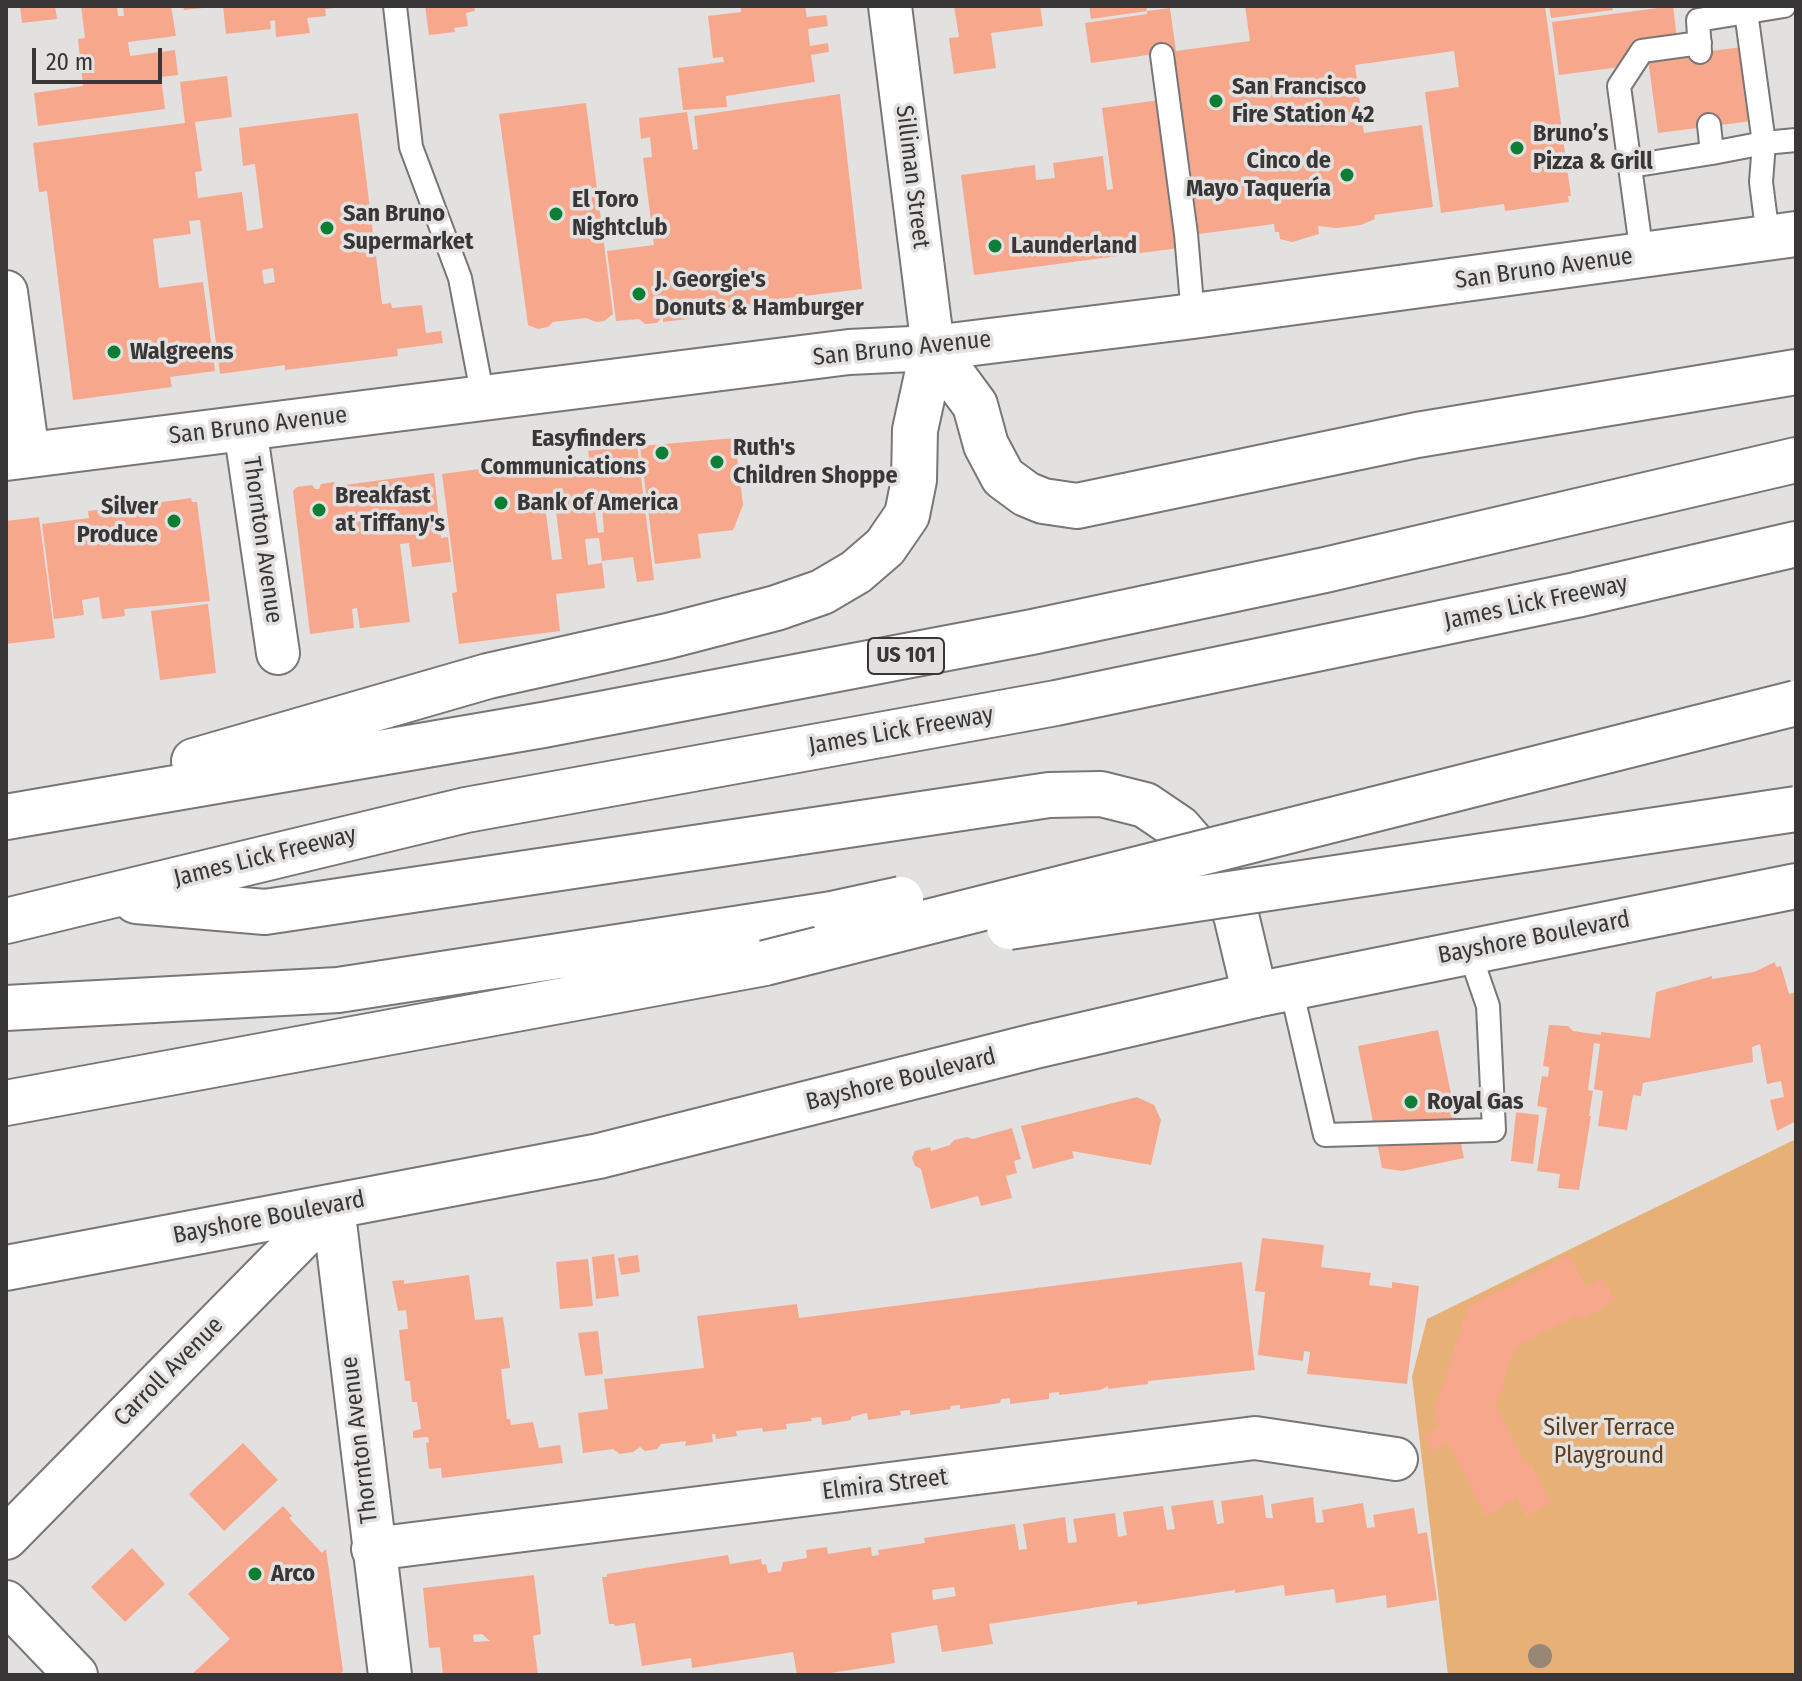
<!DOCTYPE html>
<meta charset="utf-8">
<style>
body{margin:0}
#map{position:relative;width:1802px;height:1681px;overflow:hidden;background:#e3e0e0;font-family:"Fira Sans Condensed",sans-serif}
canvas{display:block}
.frame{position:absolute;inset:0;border:8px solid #383636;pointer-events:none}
.scale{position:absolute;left:32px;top:48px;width:130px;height:36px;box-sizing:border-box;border:4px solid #383636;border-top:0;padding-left:10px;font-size:24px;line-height:28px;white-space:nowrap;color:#383636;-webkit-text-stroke:6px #e3e0e0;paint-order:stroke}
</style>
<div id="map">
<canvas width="1802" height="1681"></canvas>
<div class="frame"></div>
<div class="scale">20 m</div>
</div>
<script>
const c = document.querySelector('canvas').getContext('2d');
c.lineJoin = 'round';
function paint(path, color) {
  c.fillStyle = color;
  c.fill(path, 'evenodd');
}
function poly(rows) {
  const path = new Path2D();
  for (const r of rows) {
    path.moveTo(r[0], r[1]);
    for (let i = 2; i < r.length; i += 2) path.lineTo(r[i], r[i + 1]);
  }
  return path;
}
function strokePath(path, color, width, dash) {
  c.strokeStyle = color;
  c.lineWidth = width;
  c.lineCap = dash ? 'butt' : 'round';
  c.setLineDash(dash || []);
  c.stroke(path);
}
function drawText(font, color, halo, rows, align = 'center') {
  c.font = font + ' "Fira Sans Condensed",sans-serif';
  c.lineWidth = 7;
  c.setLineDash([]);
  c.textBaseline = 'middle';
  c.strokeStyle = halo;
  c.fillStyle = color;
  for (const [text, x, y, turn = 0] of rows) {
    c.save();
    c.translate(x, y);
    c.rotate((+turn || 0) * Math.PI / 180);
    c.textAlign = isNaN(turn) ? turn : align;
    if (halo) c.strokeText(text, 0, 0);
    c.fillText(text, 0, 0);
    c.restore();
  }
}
const green = poly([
 [1796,1139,1796,1675,1448,1675,1412,1377,1427,1319]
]);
const building = poly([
 [20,6,55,6,57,19,22,23],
 [81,6,117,6,118,16,124,16,123,6,171,6,176,36,128,42,130,56,175,50,178,75,161,77,165,109,38,126,34,93,83,86,78,39,85,38],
 [183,6,203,6,203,8,184,10],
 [223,6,334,6,334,8,325,9,326,16,307,18,310,33,276,37,275,20,270,21,271,29,226,34],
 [425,6,474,6,475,11,466,13,468,26,454,28,455,32,429,35],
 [741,6,805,6,807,17,826,15,828,26,808,29,810,46,828,43,829,52,811,55,815,82,726,96,727,107,683,110,678,68,724,62,723,57,713,58,708,16,741,12],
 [954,6,1040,6,1043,26,991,33,996,68,954,74,949,38,959,37],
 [1089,6,1146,6,1147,11,1170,8,1176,51,1250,41,1245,6,1545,6,1571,196,1568,196,1569,202,1505,211,1504,204,1441,213,1425,92,1459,87,1454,51,1355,65,1364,133,1422,125,1433,207,1374,215,1375,219,1361,225,1337,228,1318,226,1319,234,1292,242,1280,239,1279,232,1275,232,1274,224,1199,234,1190,166,1180,167,1169,52,1091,63,1085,23,1147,14,1147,11,1091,19],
 [1549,6,1612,6,1613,10,1551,18],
 [1673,6,1677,38,1643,42,1626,55,1620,67,1559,75,1552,22],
 [1750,46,1760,120,1658,133,1648,59],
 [227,76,232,117,195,122,202,171,195,172,198,198,242,192,247,231,263,228,255,164,243,166,239,128,358,113,382,304,391,303,392,308,422,305,426,333,441,331,443,343,397,349,398,356,285,370,285,365,220,374,200,220,189,221,191,234,153,239,159,288,203,282,215,371,170,377,172,387,73,400,47,191,39,192,33,143,185,123,180,82],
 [273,268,275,282,264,284,262,270],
 [840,94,862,289,755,302,755,305,712,311,713,316,663,322,663,316,657,323,645,324,639,319,616,321,607,251,654,245,643,158,652,157,650,137,641,139,639,118,687,112,693,150,698,149,694,116],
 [1159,100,1179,248,974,275,961,175,1035,165,1036,180,1055,178,1053,163,1103,156,1107,190,1113,189,1102,108],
 [586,103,613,314,604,321,596,322,586,318,553,322,548,327,538,329,528,325,499,114],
 [735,438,743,505,733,530,698,534,701,558,655,564,640,446],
 [637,445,654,580,637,582,633,557,602,561,599,538,585,539,588,565,602,563,605,588,556,594,560,631,459,644,452,593,457,592,442,474,539,461,540,465,576,460,577,465,590,463,588,451],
 [555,504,562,559,552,560,545,505],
 [594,504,602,507,604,532,598,533],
 [434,473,441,538,448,537,451,562,412,567,409,543,400,544,410,622,360,628,357,608,352,609,354,628,310,634,293,491,297,487,312,485,315,489,319,489,321,484,334,482,337,486],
 [191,498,192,502,197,502,210,601,124,609,125,616,102,619,99,597,82,600,84,615,54,619,42,524,89,518,88,511,136,505,137,509,142,509,141,505],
 [39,517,55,638,6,644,6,521],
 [208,604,216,673,160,680,151,611],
 [1775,962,1776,967,1781,966,1789,994,1796,992,1796,1121,1777,1131,1770,1100,1784,1097,1781,1081,1767,1084,1760,1044,1752,1047,1753,1062,1643,1083,1641,1096,1633,1095,1627,1130,1598,1126,1603,1091,1594,1089,1600,1044,1594,1043,1588,1090,1593,1091,1589,1116,1591,1116,1579,1190,1558,1188,1560,1174,1537,1171,1547,1108,1537,1106,1542,1076,1548,1077,1549,1067,1543,1066,1549,1025,1568,1026,1573,1031,1601,1035,1601,1032,1650,1038,1656,992,1712,976,1712,979,1754,972],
 [1438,1030,1464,1158,1402,1171,1382,1168,1358,1046],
 [1137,1097,1154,1105,1161,1120,1151,1165,1072,1151,1074,1158,1033,1169,1021,1126],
 [1516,1112,1539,1115,1533,1164,1511,1161],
 [1012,1128,1021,1159,1014,1161,1017,1173,1006,1176,1012,1198,981,1206,978,1196,931,1209,921,1169,915,1166,912,1158,915,1151,930,1147,931,1151,950,1145,954,1140,967,1137,973,1139],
 [1262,1238,1324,1245,1321,1267,1371,1273,1369,1285,1392,1288,1392,1282,1419,1286,1407,1384,1307,1374,1310,1352,1304,1351,1303,1361,1258,1355,1265,1292,1255,1291],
 [614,1254,619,1296,596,1299,592,1257],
 [638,1255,640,1272,621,1275,618,1258],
 [1569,1255,1586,1287,1603,1278,1615,1301,1579,1320,1576,1316,1515,1347,1496,1406,1528,1468,1532,1465,1551,1503,1526,1516,1517,1498,1485,1516,1448,1443,1433,1451,1424,1435,1440,1427,1433,1414,1468,1307],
 [588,1259,593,1306,560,1309,556,1262],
 [1242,1262,1255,1370,1148,1381,1148,1384,1108,1389,1108,1386,1100,1390,1059,1395,1059,1392,1049,1393,1049,1399,1010,1404,1010,1398,1001,1399,1000,1403,960,1409,960,1405,950,1406,951,1409,910,1415,910,1410,900,1411,901,1415,868,1420,867,1413,851,1417,851,1420,822,1425,821,1417,811,1418,812,1421,786,1424,787,1429,763,1432,762,1428,736,1431,737,1436,716,1439,715,1434,712,1434,713,1442,685,1446,686,1441,661,1444,657,1449,645,1451,640,1447,633,1452,620,1454,613,1449,583,1453,578,1413,608,1409,604,1379,704,1368,697,1316,797,1304,799,1318],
 [469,1275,475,1320,503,1317,510,1368,501,1369,507,1419,510,1419,511,1425,533,1422,539,1448,560,1445,563,1463,442,1478,441,1468,429,1469,426,1443,429,1442,428,1437,413,1438,413,1431,421,1429,417,1402,412,1402,410,1381,405,1381,399,1330,408,1329,406,1310,398,1311,392,1281,404,1280,404,1284],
 [598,1331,603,1374,585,1376,578,1333],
 [243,1443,278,1480,224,1531,189,1494],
 [1263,1495,1266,1518,1273,1518,1271,1504,1313,1497,1316,1523,1324,1522,1322,1510,1363,1503,1367,1528,1375,1527,1373,1515,1414,1508,1418,1534,1427,1532,1437,1600,1387,1608,1386,1595,1336,1603,1334,1589,1285,1596,1284,1585,1235,1593,1235,1590,1137,1605,1137,1601,989,1624,993,1644,942,1652,937,1625,891,1633,895,1663,818,1675,797,1675,793,1652,692,1668,691,1658,642,1666,635,1623,615,1626,614,1624,609,1624,602,1577,607,1577,607,1574,728,1555,730,1564,761,1559,762,1565,766,1564,768,1573,781,1571,783,1562,807,1558,806,1550,827,1547,828,1554,871,1547,872,1556,879,1555,878,1550,925,1543,924,1538,1015,1524,1019,1550,1027,1549,1023,1524,1065,1517,1068,1543,1077,1542,1073,1519,1115,1513,1118,1537,1127,1535,1123,1512,1163,1506,1167,1530,1175,1529,1171,1506,1213,1500,1217,1524,1224,1523,1221,1501],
 [954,1587,956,1596,933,1600,932,1590],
 [283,1506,292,1516,289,1518,322,1553,326,1549,343,1671,339,1675,191,1675,230,1639,188,1594],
 [132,1548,165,1584,125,1622,91,1587],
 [534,1575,541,1634,533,1636,538,1675,443,1675,440,1647,429,1648,423,1588],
 [482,1634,490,1641,474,1642,473,1635]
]);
const lane = poly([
 [395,6,411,147,460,278,483,398],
 [1746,12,1764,143,1761,182,1768,237],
 [1700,52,1698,20,1784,6],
 [1162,55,1186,234,1193,316],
 [1709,125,1712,153,1764,143,1796,140],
 [1631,166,1712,153],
 [1642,255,1619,86,1642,51,1700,43],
 [1291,988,1325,1135,1494,1130,1488,1006,1469,951]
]);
const street = poly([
 [890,6,933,348],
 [6,292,28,455],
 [245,428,278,653],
 [333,1206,390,1675],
 [6,1538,333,1206],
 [373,1549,1255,1438,1396,1459],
 [6,1602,76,1675]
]);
const secondary = poly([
 [6,458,849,352,933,348,1193,316,1796,234]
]);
const primary = poly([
 [6,1268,599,1156,1035,1046,1255,995,1796,886]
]);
const highway = poly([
 [933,348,975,405,986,445,1003,477,1026,494,1043,501,1077,506,1417,435,1796,372],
 [194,761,488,676,668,636,776,608,822,592,856,572,885,547,907,515,914,480,915,430,933,348],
 [6,817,543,725,1032,632,1325,570,1796,460],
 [136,901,265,912,1049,795,1101,794,1145,805,1179,828,1212,866,1236,915,1255,995],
 [6,921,466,810,1056,703,1576,595,1796,544],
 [6,1008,338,990,832,914],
 [6,1103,765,963]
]);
const highwayBridge = poly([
 [832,914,901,899],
 [1009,927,1796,809],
 [765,963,1796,703]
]);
const trees = [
 [1540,1656]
];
const markers = [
 [1216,101,8,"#0e7e34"],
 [1517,148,8,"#0e7e34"],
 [1347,175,8,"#0e7e34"],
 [556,214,8,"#0e7e34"],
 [327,228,8,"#0e7e34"],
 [995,246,8,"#0e7e34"],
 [639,294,8,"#0e7e34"],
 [114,352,8,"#0e7e34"],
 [662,453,8,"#0e7e34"],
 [717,462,8,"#0e7e34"],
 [501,503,8,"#0e7e34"],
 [319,510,8,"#0e7e34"],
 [174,521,8,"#0e7e34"],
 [1411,1102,8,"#0e7e34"],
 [255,1574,8,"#0e7e34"]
];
const shields = [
 [906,656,76]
];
const shieldNames = [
 ["US 101",906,656]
];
const poiNames = [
 ["San Francisco",1232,87],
 ["Fire Station 42",1232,115],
 ["Bruno’s",1533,134],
 ["Pizza & Grill",1533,162],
 ["Cinco de",1331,161,"right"],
 ["Mayo Taquería",1331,189,"right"],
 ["El Toro",572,200],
 ["Nightclub",572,228],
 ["San Bruno",343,214],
 ["Supermarket",343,242],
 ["Launderland",1011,246],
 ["J. Georgie's",655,280],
 ["Donuts & Hamburger",655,308],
 ["Walgreens",130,352],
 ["Easyfinders",646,439,"right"],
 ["Communications",646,467,"right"],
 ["Ruth's",733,448],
 ["Children Shoppe",733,476],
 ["Breakfast",335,496],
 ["at Tiffany's",335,524],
 ["Bank of America",517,503],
 ["Silver",158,507,"right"],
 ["Produce",158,535,"right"],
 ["Royal Gas",1427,1102],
 ["Arco",271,1574]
];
const streetNames = [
 ["Silliman Street",912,177,83],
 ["San Bruno Avenue",1544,269,-8],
 ["San Bruno Avenue",902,349,-6],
 ["San Bruno Avenue",258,426,-7],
 ["Thornton Avenue",262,540,82],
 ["James Lick Freeway",1536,603,-12],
 ["James Lick Freeway",901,731,-10],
 ["James Lick Freeway",265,857,-14],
 ["Bayshore Boulevard",1534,938,-11],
 ["Bayshore Boulevard",901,1080,-14],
 ["Bayshore Boulevard",269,1218,-11],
 ["Carroll Avenue",169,1372,-45],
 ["Thornton Avenue",360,1440,-97],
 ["Elmira Street",885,1485,-7]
];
const parkNames = [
 ["Silver Terrace",1609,1428],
 ["Playground",1609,1456]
];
paint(green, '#e6b076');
paint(building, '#f7a88c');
strokePath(lane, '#797676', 26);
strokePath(street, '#797676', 46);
strokePath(secondary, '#797676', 48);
strokePath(primary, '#797676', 48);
strokePath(highway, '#797676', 48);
strokePath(lane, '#fff', 22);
strokePath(street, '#fff', 42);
strokePath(secondary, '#fff', 44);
strokePath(primary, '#fff', 44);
strokePath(highway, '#fff', 44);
strokePath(highwayBridge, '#797676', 48, []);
strokePath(highwayBridge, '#fff', 44);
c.fillStyle = '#998775';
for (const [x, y] of trees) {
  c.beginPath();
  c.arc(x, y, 12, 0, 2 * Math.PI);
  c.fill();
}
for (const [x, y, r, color] of markers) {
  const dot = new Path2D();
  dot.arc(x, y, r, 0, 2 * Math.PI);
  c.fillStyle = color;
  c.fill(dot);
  strokePath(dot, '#e3e0e0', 3);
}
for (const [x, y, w] of shields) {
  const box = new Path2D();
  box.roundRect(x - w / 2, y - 18, w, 36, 6);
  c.fillStyle = '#e3e0e0';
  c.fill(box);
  strokePath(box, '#383636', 2);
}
drawText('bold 22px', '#383636', null, shieldNames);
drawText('bold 24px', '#383636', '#e3e0e0', poiNames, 'left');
drawText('24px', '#383636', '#e3e0e0', streetNames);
drawText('24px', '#5c3e1d', '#e3e0e0', parkNames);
</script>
